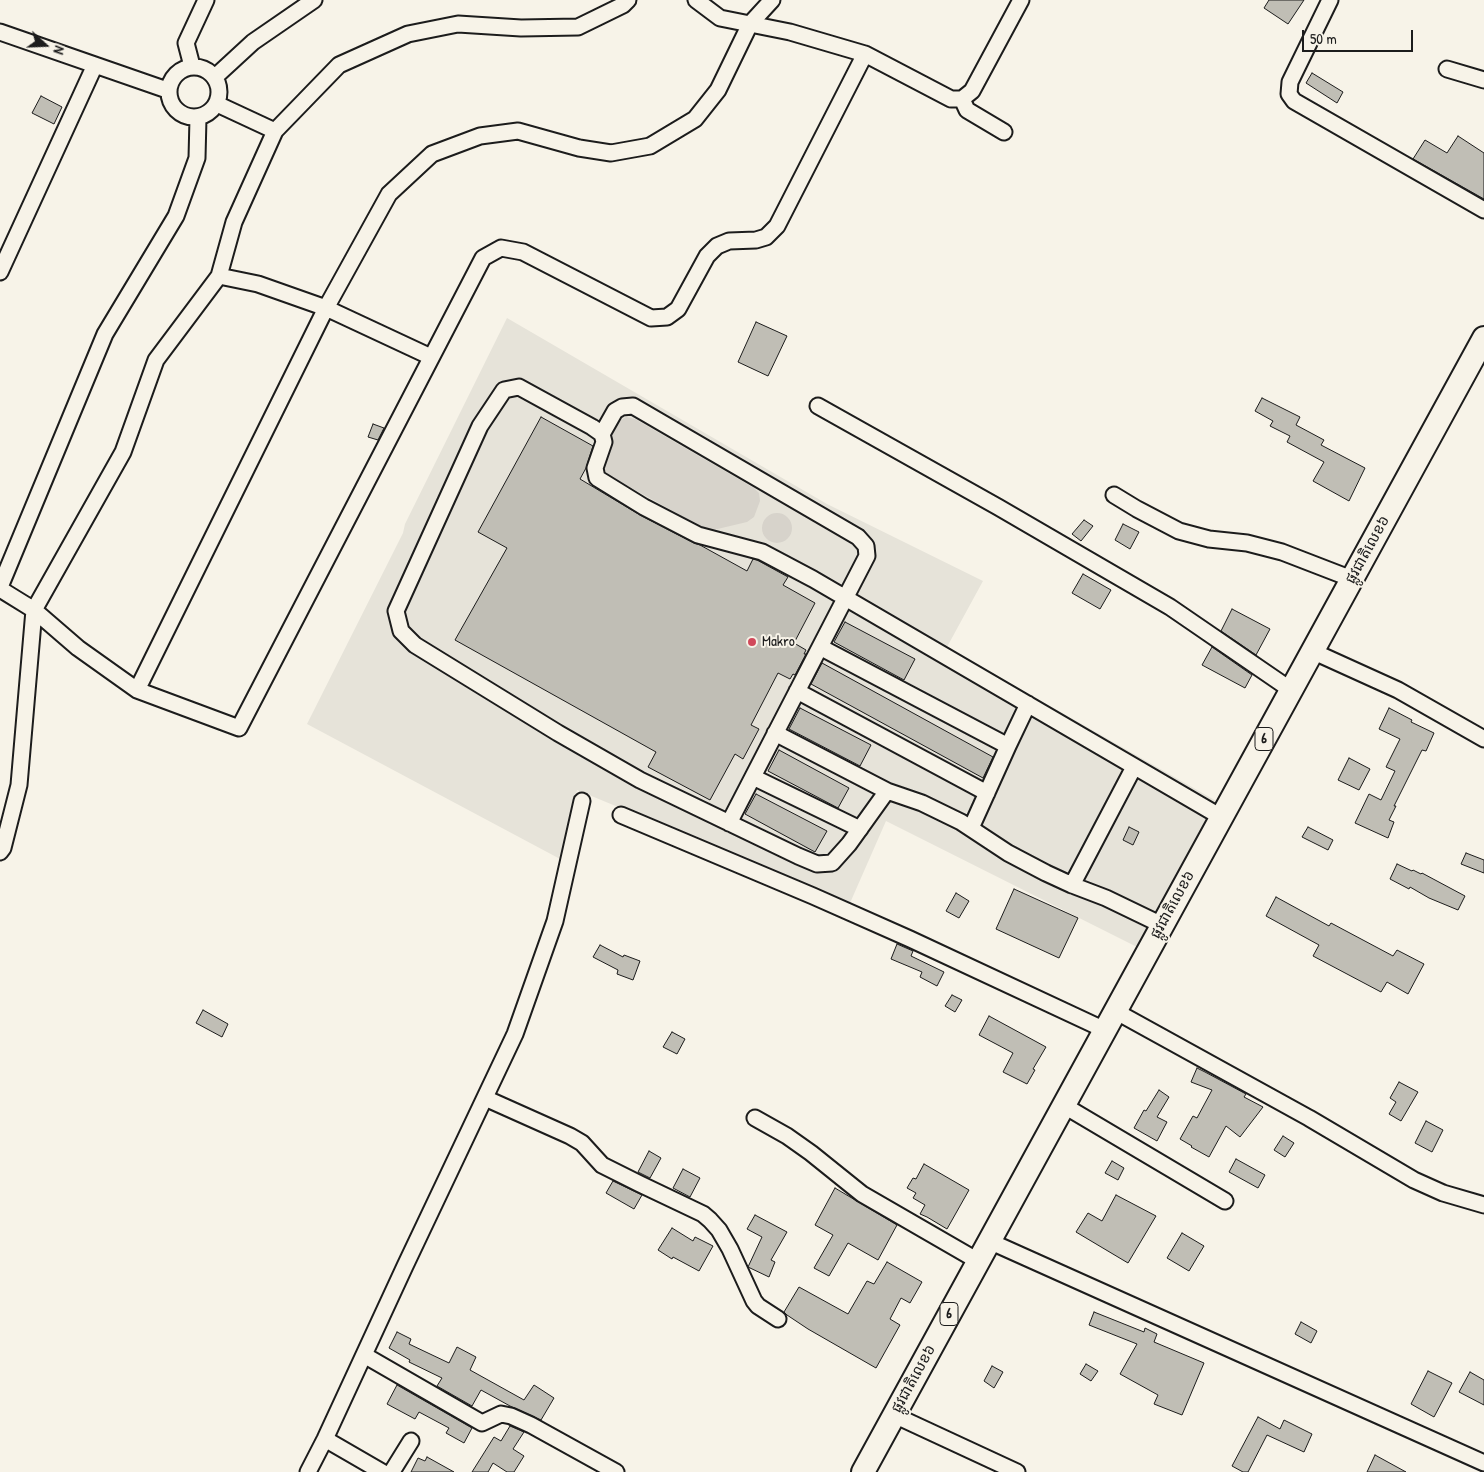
<!DOCTYPE html>
<meta charset="utf-8">
<style>
body{margin:0}
#map{position:relative;width:1484px;height:1472px;overflow:hidden;background:#f7f3e8;font-family:"Patrick Hand",sans-serif}
canvas{display:block}
.north{position:absolute;left:20px;top:20px;width:50px;height:50px;-webkit-text-stroke:4px #f7f3e8;paint-order:stroke;rotate:110deg;font-size:14px;font-weight:700;line-height:20px;text-align:center;color:#1c1c1c}
.north::after{content:'';display:block;margin:auto;width:18px;height:22px;background:#1c1c1c;clip-path:polygon(50% 0,100% 100%,50% 72%,0 100%)}
.scale{position:absolute;left:1302px;top:30px;width:111px;height:22px;box-sizing:border-box;border:2px solid #1c1c1c;border-top:0;padding-left:6px;font-size:15px;line-height:18px;white-space:nowrap;color:#1c1c1c;-webkit-text-stroke:4px #f7f3e8;paint-order:stroke}
</style>
<div id="map">
<canvas width="1484" height="1472"></canvas>
<div class="north">N</div>
<div class="scale">50 m</div>
</div>
<script>
const c = document.querySelector('canvas').getContext('2d');
c.lineJoin = 'round';
function paint(path, color) {
  c.fillStyle = color;
  c.fill(path, 'evenodd');
}
function poly(rows) {
  const path = new Path2D();
  for (const r of rows) {
    if (r.length === 3) {
      path.moveTo(r[0] + r[2], r[1]);
      path.arc(r[0], r[1], r[2], 0, 2 * Math.PI);
      continue;
    }
    path.moveTo(r[0], r[1]);
    for (let i = 2; i < r.length; i += 2) path.lineTo(r[i], r[i + 1]);
  }
  return path;
}
function strokePath(path, color, width, dash) {
  c.strokeStyle = color;
  c.lineWidth = width;
  c.lineCap = dash ? 'butt' : 'round';
  c.setLineDash(dash || []);
  c.stroke(path);
}
function drawText(font, color, halo, rows, align = 'center') {
  c.font = font + ' "Patrick Hand","Noto Sans Khmer",sans-serif';
  c.lineWidth = 4;
  c.setLineDash([]);
  c.textBaseline = 'middle';
  c.strokeStyle = halo;
  c.fillStyle = color;
  for (const [text, x, y, turn = 0] of rows) {
    c.save();
    c.translate(x, y);
    c.rotate((+turn || 0) * Math.PI / 180);
    c.textAlign = isNaN(turn) ? turn : align;
    if (halo) c.strokeText(text, 0, 0);
    c.fillText(text, 0, 0);
    c.restore();
  }
}
const built = poly([
 [507,318,827,504,983,581,947,647,1218,802,1139,948,886,821,850,903,577,790,562,860,307,724,403,533,405,524]
]);
const green = poly([
 [626,417,635,419,754,488,759,493,760,501,754,517,747,522,709,531,610,476,603,468,605,451,618,422],
 [777,528,15]
]);
const building = poly([
 [1269,0,1304,0,1288,24,1264,8,1269,0],
 [1312,73,1343,92,1337,103,1306,83,1312,73],
 [41,96,62,107,54,124,32,113,41,96],
 [1458,136,1484,153,1484,199,1413,159,1425,140,1447,153,1458,136],
 [756,322,787,336,768,376,738,362,756,322],
 [1262,398,1300,417,1296,425,1324,440,1321,445,1365,468,1349,501,1313,481,1324,462,1287,442,1290,436,1270,426,1273,421,1255,411,1262,398],
 [541,417,593,446,586,468,580,479,640,515,694,543,700,545,747,571,753,559,757,560,788,577,783,585,815,603,794,643,806,650,804,654,806,654,795,675,793,674,790,679,778,673,751,725,759,729,743,759,735,754,710,800,648,767,656,752,455,640,507,548,478,532,541,417],
 [373,424,384,428,378,440,368,437,373,424],
 [1084,520,1093,526,1081,541,1072,534,1084,520],
 [1123,524,1139,532,1130,549,1115,540,1123,524],
 [1083,574,1111,590,1100,609,1072,593,1083,574],
 [1232,609,1270,629,1256,655,1221,631,1232,609],
 [845,622,915,659,904,680,834,642,845,622],
 [1212,647,1252,675,1245,688,1202,665,1212,647],
 [822,663,993,757,983,778,811,684,822,663],
 [800,708,871,745,860,766,789,729,800,708],
 [1389,708,1412,720,1411,722,1434,733,1426,751,1422,750,1394,806,1396,806,1389,820,1394,822,1388,838,1355,823,1369,794,1381,800,1395,771,1386,767,1400,739,1379,729,1389,708],
 [779,750,849,788,838,808,768,771,779,750],
 [1349,758,1370,769,1359,790,1338,780,1349,758],
 [756,794,827,831,815,852,745,814,756,794],
 [1129,827,1139,832,1133,845,1123,840,1129,827],
 [1308,827,1333,840,1328,850,1302,837,1308,827],
 [1466,853,1484,860,1484,873,1461,864,1466,853],
 [1397,864,1412,871,1413,870,1421,874,1422,873,1465,896,1458,910,1429,898,1410,887,1409,889,1390,879,1397,864],
 [1014,889,1078,918,1059,958,996,929,1014,889],
 [956,893,969,901,959,918,946,911,956,893],
 [1276,897,1329,926,1331,923,1393,956,1397,950,1424,964,1408,994,1387,982,1381,992,1313,956,1319,945,1266,916,1276,897],
 [897,944,913,951,911,956,944,972,937,986,920,977,922,972,891,959,897,944],
 [600,945,623,957,624,955,640,961,633,980,617,974,618,970,593,957,600,945],
 [952,995,962,1000,955,1012,945,1006,952,995],
 [203,1010,228,1024,222,1037,196,1023,203,1010],
 [989,1016,1046,1047,1033,1069,1035,1070,1027,1084,1003,1072,1013,1053,979,1035,989,1016],
 [672,1032,685,1039,677,1054,663,1047,672,1032],
 [1197,1068,1205,1072,1246,1094,1244,1097,1263,1107,1240,1137,1226,1126,1209,1157,1191,1147,1192,1146,1180,1139,1193,1116,1197,1118,1212,1090,1191,1082,1197,1068],
 [1399,1082,1418,1092,1401,1121,1389,1114,1396,1102,1390,1098,1399,1082],
 [1159,1090,1169,1097,1157,1117,1167,1122,1157,1141,1134,1128,1144,1110,1146,1111,1159,1090],
 [1426,1121,1443,1130,1432,1152,1415,1143,1426,1121],
 [1283,1136,1294,1143,1285,1157,1274,1150,1283,1136],
 [649,1151,661,1158,650,1178,638,1172,649,1151],
 [1236,1159,1265,1175,1258,1188,1229,1172,1236,1159],
 [1112,1161,1124,1168,1118,1180,1105,1173,1112,1161],
 [924,1164,969,1190,947,1229,927,1217,920,1214,925,1205,913,1198,916,1193,907,1188,913,1178,916,1179,924,1164],
 [683,1169,700,1178,690,1197,673,1188,683,1169],
 [613,1181,642,1195,634,1209,606,1193,613,1181],
 [835,1188,897,1225,878,1260,848,1243,829,1276,814,1268,833,1235,815,1225,835,1188],
 [1116,1195,1156,1216,1128,1263,1076,1232,1088,1213,1102,1221,1116,1195],
 [755,1215,787,1232,771,1260,775,1262,769,1277,748,1267,762,1237,747,1229,755,1215],
 [672,1228,693,1241,695,1237,713,1246,699,1271,673,1257,672,1259,658,1250,672,1228],
 [1182,1233,1204,1246,1189,1271,1167,1258,1182,1233],
 [887,1262,922,1282,910,1303,901,1298,890,1319,900,1325,876,1368,808,1329,787,1315,784,1312,799,1287,848,1314,867,1281,874,1284,887,1262],
 [1094,1312,1144,1332,1145,1328,1157,1334,1154,1342,1204,1363,1182,1415,1154,1404,1158,1395,1120,1374,1137,1344,1089,1325,1094,1312],
 [1301,1322,1317,1331,1311,1343,1295,1334,1301,1322],
 [397,1332,411,1339,409,1344,449,1363,457,1347,476,1357,470,1370,524,1400,534,1385,554,1398,541,1420,510,1406,481,1390,472,1406,437,1386,442,1378,409,1362,410,1360,389,1348,397,1332],
 [1086,1364,1098,1371,1091,1381,1080,1374,1086,1364],
 [992,1366,1003,1372,994,1388,984,1381,992,1366],
 [1428,1371,1452,1383,1434,1417,1411,1404,1428,1371],
 [1470,1372,1484,1380,1484,1405,1459,1392,1470,1372],
 [397,1385,472,1428,464,1443,446,1433,449,1428,419,1412,415,1419,387,1404,397,1385],
 [1258,1417,1280,1429,1284,1420,1312,1434,1304,1452,1267,1435,1248,1472,1243,1472,1232,1466,1258,1417],
 [510,1426,524,1432,513,1449,524,1456,514,1472,507,1472,493,1463,488,1472,472,1472,494,1437,501,1441,510,1426],
 [1375,1455,1406,1472,1367,1472,1375,1455],
 [427,1457,454,1472,411,1472,418,1458,425,1461,427,1457]
]);
const minor = poly([
 [696,0,720,18,790,32,865,54,951,99,962,99,972,91,1021,0],
 [1330,0,1290,82,1289,94,1294,101,1484,210],
 [0,32,167,90],
 [192,66,186,43,206,0],
 [194,92,25],
 [1447,69,1484,80],
 [215,77,253,42,314,0],
 [962,99,967,110,1004,132],
 [217,104,275,131],
 [0,272,95,65],
 [219,276,258,284,326,308,431,357],
 [818,406,998,507,1170,607,1291,690],
 [602,434,615,411,622,407,633,406,858,537,866,546,867,556,729,823],
 [1114,495,1137,509,1179,531,1209,539,1247,543,1282,552,1352,579],
 [0,587,105,334,176,216,197,158,198,118],
 [0,589,34,610,78,648,137,690,239,728,483,258,501,248,523,252,651,318,667,317,678,309,707,256,717,246,729,241,756,240,766,237,777,226,865,54],
 [820,647,1008,746],
 [1312,651,1398,690,1484,739],
 [137,690,326,308,389,194,432,154,480,136,518,131,579,148,611,153,650,146,695,119,718,90,750,24,772,0],
 [797,691,987,793],
 [775,733,887,791],
 [753,777,860,829],
 [621,815,813,896,910,939,1105,1030],
 [971,828,1008,746,1028,704],
 [0,852,3,848,19,785,34,610,123,452,156,360,219,276,234,222,275,131,339,65,408,34,458,24,521,28,578,27,623,5,628,0],
 [1072,885,1134,767],
 [1162,925,1106,898,1072,885,1046,873,1008,853,961,822,922,803,887,791,849,844,832,863,817,864,798,856,640,780,558,733,415,645,401,631,396,611,480,426,504,390,519,387,592,427,602,434,604,442,595,468,597,478,644,507,698,535,762,552,813,579,1221,817],
 [1115,1011,1309,1118,1414,1180,1443,1193,1484,1205],
 [485,1098,570,1136,582,1143,602,1165,640,1184,703,1214,710,1220,719,1230,730,1249,754,1301,758,1306,778,1319],
 [1063,1105,1225,1201],
 [755,1118,787,1136,811,1153,862,1194,978,1261],
 [989,1241,1484,1463],
 [364,1355,482,1423,501,1414,511,1416,531,1425,616,1472],
 [894,1415,1017,1472],
 [325,1439,382,1472],
 [308,1472,325,1439,405,1266,515,1034,555,921,582,801],
 [391,1472,393,1470,411,1441]
]);
const highway = poly([
 [863,1472,1484,338]
]);
const markers = [
 [752,642,5,"#d1495b"]
];
const shields = [
 [1264,739,18],
 [949,1314,18]
];
const shieldNames = [
 ["6",1264,739],
 ["6",949,1314]
];
const streetNames = [
 ["ផ្លូវជាតិលេខ៦",1368,550,-61],
 ["ផ្លូវជាតិលេខ៦",1173,905,-61],
 ["ផ្លូវជាតិលេខ៦",914,1379,-61]
];
const poiNames = [
 ["Makro",762,642]
];
paint(built, '#e6e3d9');
paint(green, '#d7d3cb');
paint(building, '#c0beb5');
strokePath(building, '#1c1c1c', 1);
strokePath(minor, '#1c1c1c', 19);
strokePath(highway, '#1c1c1c', 26);
strokePath(minor, '#f7f3e8', 15);
strokePath(highway, '#f7f3e8', 22);
for (const [x, y, r, color] of markers) {
  const dot = new Path2D();
  dot.arc(x, y, r, 0, 2 * Math.PI);
  c.fillStyle = color;
  c.fill(dot);
  strokePath(dot, '#f7f3e8', 2);
}
for (const [x, y, w] of shields) {
  const box = new Path2D();
  box.roundRect(x - w / 2, y - 11.5, w, 23, 4);
  c.fillStyle = '#f7f3e8';
  c.fill(box);
  strokePath(box, '#1c1c1c', 1);
}
drawText('bold 14px', '#1c1c1c', null, shieldNames);
drawText('15px', '#1c1c1c', '#f7f3e8', streetNames);
drawText('15px', '#1c1c1c', '#f7f3e8', poiNames, 'left');
</script>
